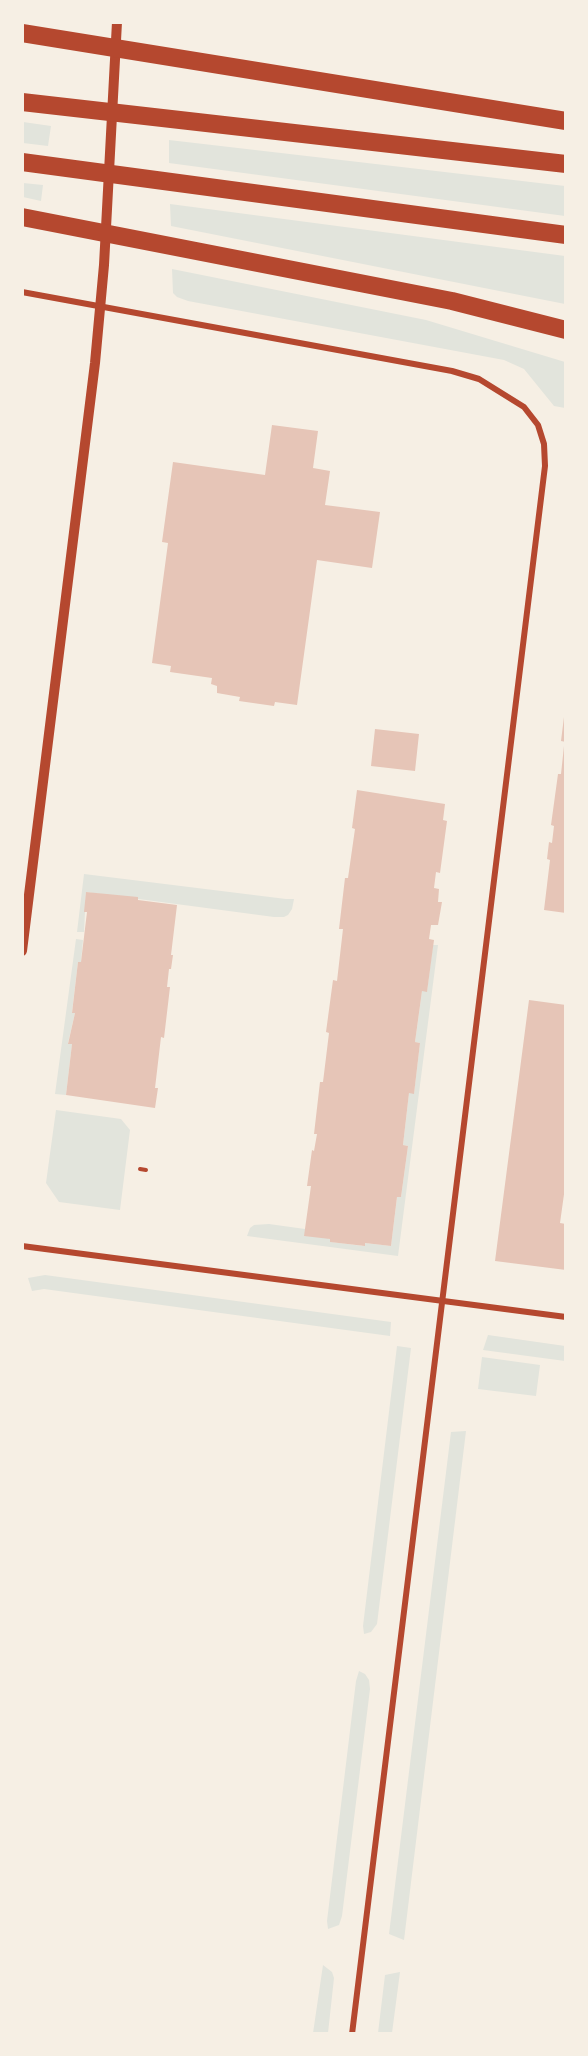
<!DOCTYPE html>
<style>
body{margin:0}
#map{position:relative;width:588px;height:2056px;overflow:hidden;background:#f6efe4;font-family:Signika,sans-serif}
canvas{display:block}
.frame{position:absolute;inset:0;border:24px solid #f6efe4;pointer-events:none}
</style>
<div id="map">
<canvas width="588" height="2056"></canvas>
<div class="frame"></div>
</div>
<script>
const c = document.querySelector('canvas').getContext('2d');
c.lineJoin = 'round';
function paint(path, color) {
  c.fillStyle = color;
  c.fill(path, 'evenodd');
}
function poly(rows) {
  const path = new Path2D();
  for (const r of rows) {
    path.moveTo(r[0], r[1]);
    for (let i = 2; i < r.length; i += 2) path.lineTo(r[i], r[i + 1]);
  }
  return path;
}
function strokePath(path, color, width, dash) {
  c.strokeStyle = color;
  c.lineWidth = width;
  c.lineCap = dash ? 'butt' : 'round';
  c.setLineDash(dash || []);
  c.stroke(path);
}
const green = poly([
 [23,122,51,126,48,146,23,143],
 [169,140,565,186,565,216,169,163],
 [23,183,43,185,41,201,23,197],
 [170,204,565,256,565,304,171,226],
 [172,269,426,320,565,362,565,408,554,406,524,369,504,360,188,301,177,297,173,293],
 [84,874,286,899,294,899,292,909,288,915,284,917,274,917,86,892,84,932,77,932],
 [76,939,83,940,81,962,78,962,72,1012,75,1013,68,1043,72,1044,66,1095,55,1094],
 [433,945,438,945,398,1256,247,1236,250,1228,254,1225,269,1224,305,1229,330,1239,331,1242,364,1246,365,1243,391,1246,397,1197,401,1197,408,1146,403,1145,409,1093,414,1093,420,1043,415,1042,422,991,427,991],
 [56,1110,121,1119,130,1130,120,1210,59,1202,46,1183],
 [45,1275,391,1322,390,1336,44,1289,32,1291,28,1278],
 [488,1335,565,1346,565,1361,483,1350],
 [397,1346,411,1348,377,1624,371,1632,364,1634,363,1626],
 [482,1357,540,1365,536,1396,478,1389],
 [466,1431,404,1940,389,1934,451,1432],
 [359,1671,365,1674,369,1680,370,1689,342,1916,339,1925,328,1929,327,1921,356,1681],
 [323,1965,332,1972,334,1978,328,2033,313,2033],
 [400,1972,392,2033,378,2033,385,1975]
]);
const building = poly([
 [272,425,318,431,313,468,330,471,325,505,380,512,372,568,317,560,297,705,275,702,274,706,239,701,240,697,217,693,217,686,211,684,212,678,170,672,171,666,152,663,168,543,162,542,173,462,265,475],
 [564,717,566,717,566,742,561,741],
 [375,729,419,734,415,771,371,766],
 [564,746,566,746,566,913,544,910,550,860,547,859,549,842,552,843,554,826,551,825,558,774,561,774],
 [357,790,445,804,443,820,447,821,440,873,436,872,434,888,439,889,438,902,442,902,438,925,431,925,429,939,434,940,427,992,422,991,415,1042,420,1043,414,1094,409,1093,403,1145,408,1146,401,1197,397,1197,391,1246,365,1243,365,1246,330,1242,330,1239,304,1236,311,1186,307,1186,312,1150,314,1151,317,1134,314,1134,320,1082,323,1082,329,1033,326,1032,333,980,337,981,343,929,339,929,345,878,348,878,355,829,352,828],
 [86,892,138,897,138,900,177,905,171,955,173,955,171,969,169,969,167,987,170,987,164,1038,161,1037,155,1088,158,1088,155,1108,66,1095,72,1044,68,1044,75,1013,72,1013,78,962,81,962,87,912,84,912],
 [529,1000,566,1005,566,1180,560,1223,566,1224,566,1270,495,1261]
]);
const path = poly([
 [140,1169,146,1170]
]);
const minor = poly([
 [22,292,452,371,479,379,524,407,538,425,544,444,545,466,352,2034],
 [22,1246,566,1317]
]);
const tertiary = poly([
 [22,951,95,363,104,265,117,22]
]);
const motorway = poly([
 [22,33,566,121],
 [22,102,566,164],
 [22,162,566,235],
 [22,217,452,301,566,330]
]);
paint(green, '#e2e4dc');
paint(building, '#e6c5b7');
strokePath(path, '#b5482f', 4);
strokePath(minor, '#b5482f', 6);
strokePath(tertiary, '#b5482f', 10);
strokePath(motorway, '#b5482f', 18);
</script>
